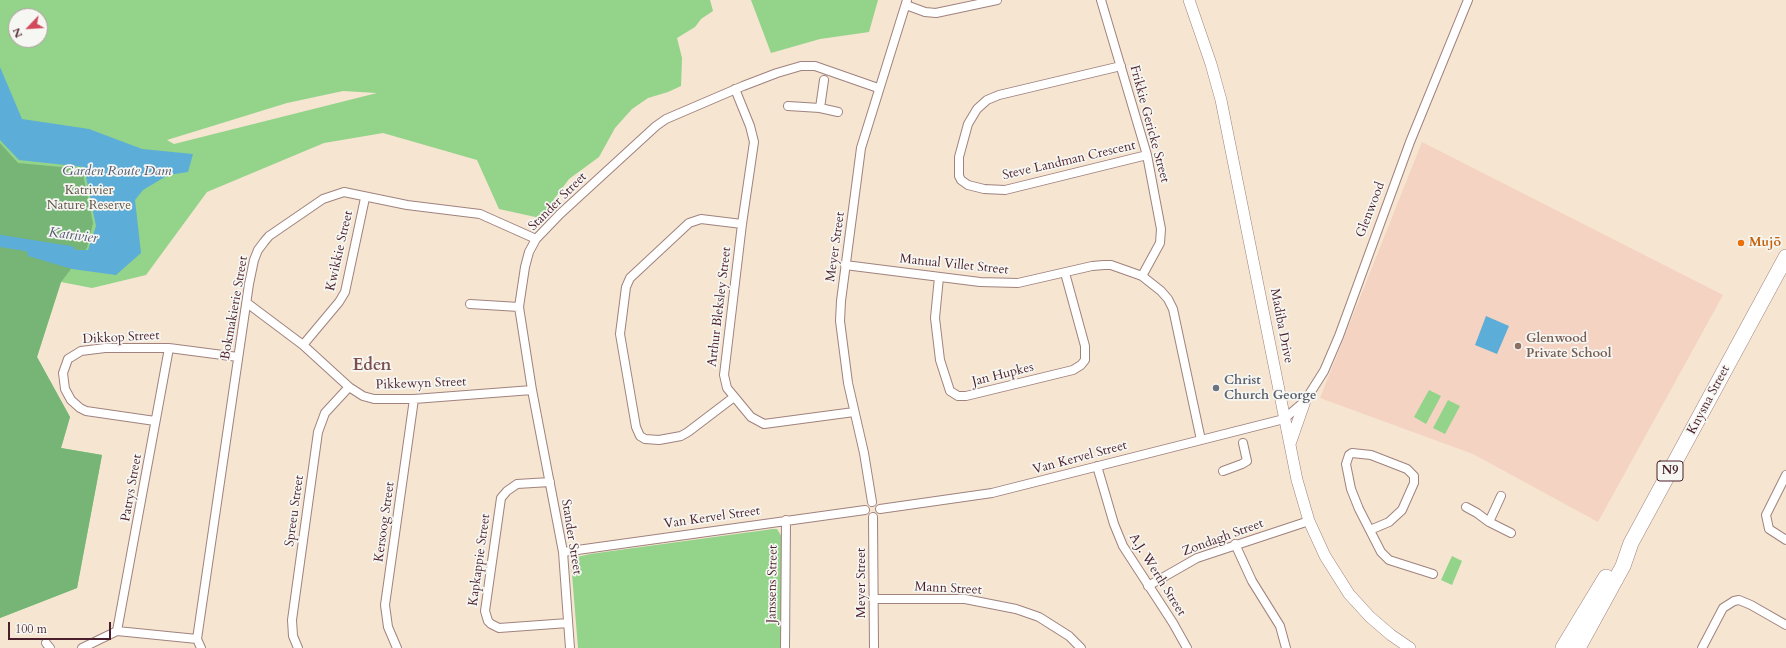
<!DOCTYPE html>
<meta charset="utf-8">
<style>
body{margin:0}
#map{position:relative;width:1786px;height:648px;overflow:hidden;background:#f5e5d1;font-family:Cardo,serif}
canvas{display:block}
.north{position:absolute;left:8px;top:8px;width:40px;height:40px;box-sizing:border-box;background:#f6f6f2;border:1px solid #b1a0a2;border-radius:50%;rotate:245deg;font-size:11px;font-weight:700;line-height:16px;text-align:center;color:#4a1f2b}
.north::after{content:'';display:block;margin:auto;width:14px;height:18px;background:#d1495b;clip-path:polygon(50% 0,100% 100%,50% 72%,0 100%)}
.scale{position:absolute;left:8px;top:622px;width:103px;height:18px;box-sizing:border-box;border:2px solid #4a1f2b;border-top:0;padding-left:5px;font-size:12px;line-height:14px;white-space:nowrap;color:#4a1f2b;-webkit-text-stroke:3px #f6f6f2;paint-order:stroke}
</style>
<div id="map">
<canvas width="1786" height="648"></canvas>
<div class="north">N</div>
<div class="scale">100 m</div>
</div>
<script>
const c = document.querySelector('canvas').getContext('2d');
c.lineJoin = 'round';
function paint(path, color) {
  c.fillStyle = color;
  c.fill(path, 'evenodd');
}
function poly(rows) {
  const path = new Path2D();
  for (const r of rows) {
    path.moveTo(r[0], r[1]);
    for (let i = 2; i < r.length; i += 2) path.lineTo(r[i], r[i + 1]);
  }
  return path;
}
function strokePath(path, color, width, dash) {
  c.strokeStyle = color;
  c.lineWidth = width;
  c.lineCap = dash ? 'butt' : 'round';
  c.setLineDash(dash || []);
  c.stroke(path);
}
function drawText(font, color, halo, rows, align = 'center') {
  c.font = font + ' Cardo,serif';
  c.lineWidth = 3.5;
  c.setLineDash([]);
  c.textBaseline = 'middle';
  c.strokeStyle = halo;
  c.fillStyle = color;
  for (const [text, x, y, turn = 0] of rows) {
    c.save();
    c.translate(x, y);
    c.rotate((+turn || 0) * Math.PI / 180);
    c.textAlign = isNaN(turn) ? turn : align;
    if (halo) c.strokeText(text, 0, 0);
    c.fillText(text, 0, 0);
    c.restore();
  }
}
const built = poly([
 [1422,142,1723,295,1598,522,1473,454,1320,398]
]);
const green = poly([
 [0,0,710,0,713,11,701,19,695,27,677,38,682,58,681,86,668,92,648,98,632,109,615,128,599,157,569,179,540,218,499,209,477,160,383,133,324,143,207,192,146,275,92,288,61,282,37,357,70,417,61,448,102,455,77,588,0,618],
 [16,16,40,16,40,40,16,40],
 [343,91,377,93,174,144,167,140,287,103],
 [751,0,878,0,869,32,820,39,771,53],
 [1429,390,1441,396,1426,424,1414,417],
 [1448,400,1460,406,1445,434,1433,428],
 [773,529,777,529,782,537,781,648,578,648,571,562,577,557,590,554],
 [1452,556,1462,561,1452,585,1441,580]
]);
const forest = poly([
 [0,143,18,163,82,169,93,223,87,248,61,282,37,357,70,417,61,448,102,455,77,588,0,618]
]);
const water = poly([
 [0,67,22,119,89,129,142,149,193,154,188,172,168,175,143,190,135,200,141,253,116,275,72,269,28,256,24,242,51,250,88,250,96,226,84,167,19,160,0,140],
 [1486,316,1509,326,1497,354,1475,345]
]);
const river = poly([
 [0,241,70,252]
]);
const street = poly([
 [1101,0,1147,155,1161,229,1160,243,1142,276],
 [906,5,925,12,936,13,997,0],
 [1121,66,999,95,987,100,977,109,968,124,959,157,959,176,961,180,968,185,984,189,1005,190,1147,155],
 [735,89,750,126,754,142,742,224,724,375,727,388,751,417,764,424,854,412],
 [788,106,820,108,838,112],
 [820,108,824,80],
 [845,265,980,282,1018,283,1092,266,1104,265,1111,265,1142,276,1161,291,1168,299,1173,309,1201,440],
 [939,277,935,318,940,360,950,391,958,396,966,396,1073,370,1081,365,1085,360,1085,346,1065,273],
 [247,303,303,345,349,387,363,396,374,399,414,399,532,390],
 [470,304,519,307],
 [303,345,339,302,345,292,365,198],
 [734,397,688,432,681,436,659,440,645,439,640,436,636,427,620,334,626,287,630,278,689,223,701,219,742,224],
 [155,421,86,411,80,408,71,400,65,389,63,373,68,359,81,351,105,348,169,348,238,357],
 [1097,466,1114,524,1123,546,1173,623,1187,648],
 [1223,471,1242,464,1247,461,1243,443],
 [1786,475,1766,515,1769,529,1786,540],
 [550,482,517,484,507,491,501,498,485,611,488,621,491,624,499,628,568,623],
 [872,502,864,453,848,383,840,321,841,301,861,148,907,0],
 [1466,507,1477,513,1489,522,1501,496],
 [880,509,992,493,1284,419,1305,401,1324,371,1339,336,1410,142,1468,0],
 [873,517,874,648],
 [1489,522,1511,533],
 [1370,530,1389,522,1402,510,1414,483,1414,476,1407,469,1371,455,1352,453,1349,455,1346,464,1351,489,1359,509,1381,552,1389,560,1433,574],
 [1235,544,1252,581,1280,626,1286,648],
 [563,552,865,510],
 [1148,586,1197,558,1309,521],
 [874,599,965,599,1016,609,1039,617,1069,636,1081,648],
 [117,631,169,348],
 [46,643,50,648],
 [82,648,117,631,197,639],
 [201,648,197,639,249,284,254,260,258,250,264,242,269,236,323,199,344,192,407,205,480,214,536,239],
 [298,648,293,636,292,620,318,432,325,413,349,387],
 [397,648,388,627,385,605,414,399],
 [570,648,563,552,532,390,519,307,525,267,529,252,536,239,560,214,656,126,666,119,743,86,777,73,801,66,815,66,878,88],
 [785,648,786,520],
 [1702,648,1723,608,1734,601,1739,600,1751,605,1786,625]
]);
const secondary = poly([
 [1189,0,1211,64,1221,100,1297,480,1309,521,1325,556,1349,594,1370,617,1391,635,1410,648],
 [1290,444,1305,401]
]);
const highway = poly([
 [1563,648,1606,577],
 [1578,648,1623,566,1631,543,1786,257]
]);
const markers = [
 [1741,243,4,"#e8710a"],
 [1518,346,4,"#8d6e63"],
 [1216,388,4,"#6b7280"]
];
const shields = [
 [1670,471,26]
];
const shieldNames = [
 ["N9",1670,471]
];
const streetNames = [
 ["Frikkie Gericke Street",1149,124,75],
 ["Steve Landman Crescent",1069,161,-13],
 ["Stander Street",558,202,-45],
 ["Glenwood",1371,210,-69],
 ["Meyer Street",836,247,-82],
 ["Kwikkie Street",340,251,-77],
 ["Manual Villet Street",954,265,6],
 ["Arthur Bleksley Street",720,307,-83],
 ["Bokmakierie Street",235,308,-80],
 ["Madiba Drive",1281,326,79],
 ["Dikkop Street",121,338,-3],
 ["Jan Hupkes",1003,375,-14],
 ["Pikkewyn Street",421,384,-2],
 ["Knysna Street",1709,400,-62],
 ["Van Kervel Street",1080,458,-15],
 ["Patrys Street",132,488,-80],
 ["Spreeu Street",295,511,-82],
 ["Van Kervel Street",712,518,-8],
 ["Kersoog Street",385,522,-82],
 ["Stander Street",571,537,81],
 ["Zondagh Street",1223,538,-20],
 ["Kapkappie Street",480,560,-82],
 ["A.J. Werth Street",1157,575,58],
 ["Meyer Street",862,583,-90],
 ["Janssens Street",773,584,-89],
 ["Mann Street",948,589,3]
];
const parkNames = [
 ["Katrivier",89,191],
 ["Nature Reserve",89,206]
];
const foodNames = [
 ["Mujō",1749,243]
];
const educationNames = [
 ["Glenwood",1526,339],
 ["Private School",1526,354]
];
const worshipNames = [
 ["Christ",1224,381],
 ["Church George",1224,396]
];
const waterNames = [
 ["Garden Route Dam",117,172],
 ["Katrivier",73,236,7]
];
const districtNames = [
 ["Eden",372,366]
];
paint(built, '#f5d3c2');
paint(green, '#93d38a');
paint(forest, '#76b576');
paint(water, '#5cadd7');
strokePath(river, '#5cadd7', 12);
strokePath(street, '#a0827e', 10);
strokePath(secondary, '#a0827e', 12);
strokePath(highway, '#a0827e', 16);
strokePath(street, '#fff', 8);
strokePath(secondary, '#fff', 11);
strokePath(highway, '#fff', 15);
for (const [x, y, r, color] of markers) {
  const dot = new Path2D();
  dot.arc(x, y, r, 0, 2 * Math.PI);
  c.fillStyle = color;
  c.fill(dot);
  strokePath(dot, '#f6f6f2', 1.5);
}
for (const [x, y, w] of shields) {
  const box = new Path2D();
  box.roundRect(x - w / 2, y - 10, w, 20, 3);
  c.fillStyle = '#f6f6f2';
  c.fill(box);
  strokePath(box, '#4a1f2b', 1);
}
drawText('bold 12px', '#4a1f2b', null, shieldNames);
drawText('13px', '#4a1f2b', '#f6f6f2', streetNames);
drawText('13px', '#605548', '#f6f6f2', parkNames);
drawText('bold 13px', '#c56008', '#f6f6f2', foodNames, 'left');
drawText('bold 13px', '#785e54', '#f6f6f2', educationNames, 'left');
drawText('bold 13px', '#5b616d', '#f6f6f2', worshipNames, 'left');
drawText('italic 14px', '#515870', '#f6f6f2', waterNames);
drawText('bold 17px', '#7e4e4f', '#f6f6f2', districtNames);
</script>
